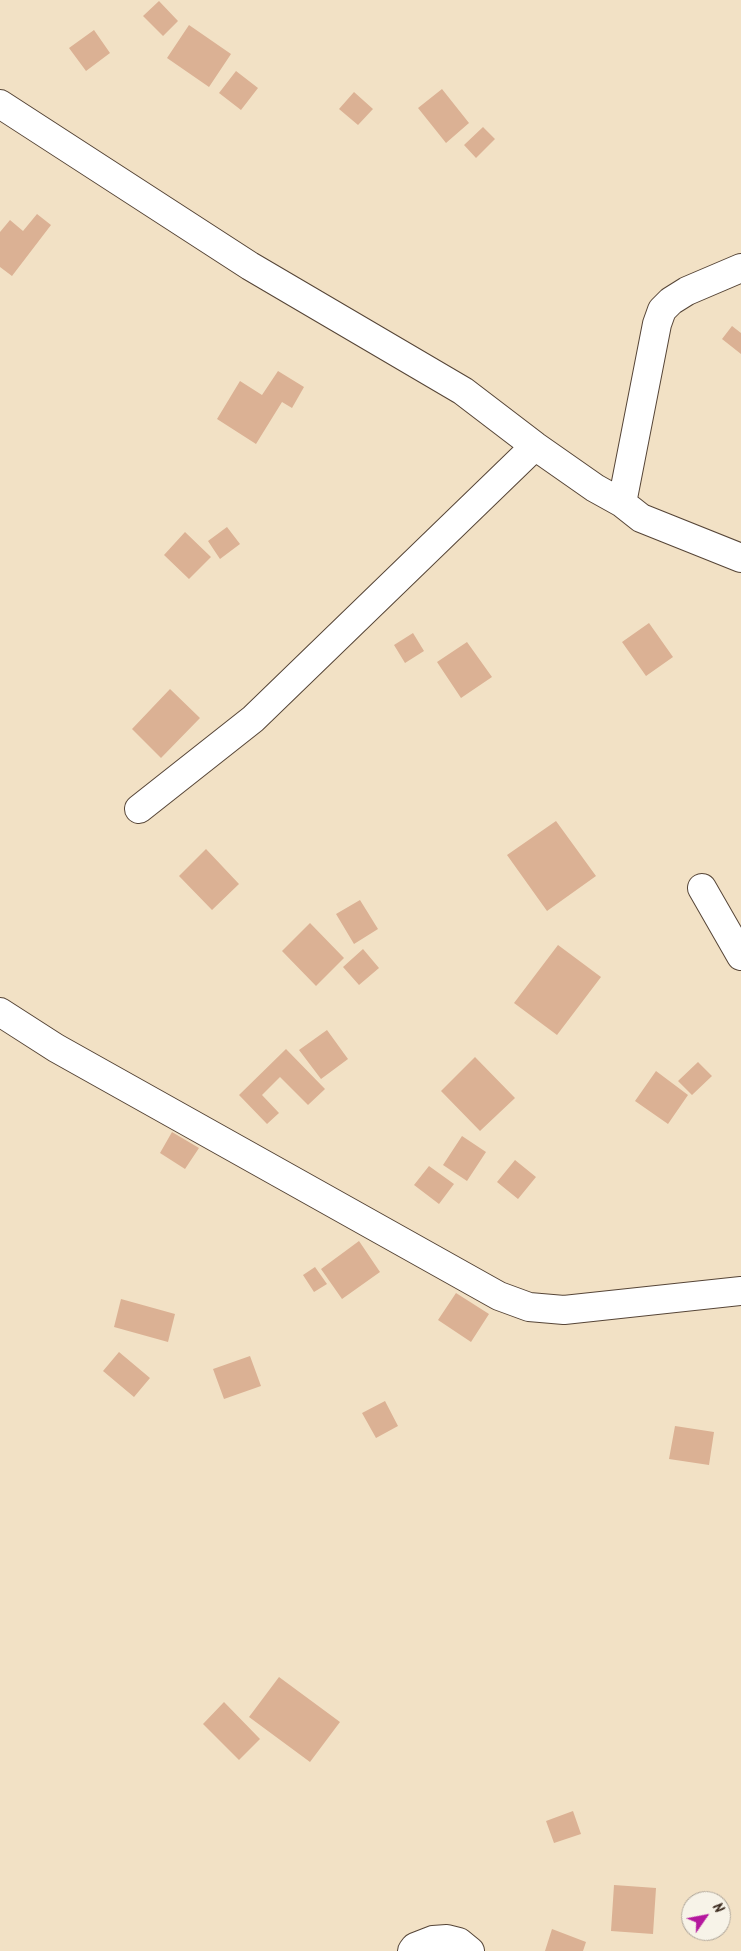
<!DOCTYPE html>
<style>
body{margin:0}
#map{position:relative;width:741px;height:1951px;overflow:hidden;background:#f2e1c5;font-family:Kalam,sans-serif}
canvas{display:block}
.north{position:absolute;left:681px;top:1891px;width:50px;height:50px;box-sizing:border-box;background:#f7f3e8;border:1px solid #aca397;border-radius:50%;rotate:57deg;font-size:14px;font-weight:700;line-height:20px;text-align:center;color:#3b2a1e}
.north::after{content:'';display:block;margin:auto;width:18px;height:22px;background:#b5179e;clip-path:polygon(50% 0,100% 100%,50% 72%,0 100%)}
</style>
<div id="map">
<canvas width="741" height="1951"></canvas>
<div class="north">N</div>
</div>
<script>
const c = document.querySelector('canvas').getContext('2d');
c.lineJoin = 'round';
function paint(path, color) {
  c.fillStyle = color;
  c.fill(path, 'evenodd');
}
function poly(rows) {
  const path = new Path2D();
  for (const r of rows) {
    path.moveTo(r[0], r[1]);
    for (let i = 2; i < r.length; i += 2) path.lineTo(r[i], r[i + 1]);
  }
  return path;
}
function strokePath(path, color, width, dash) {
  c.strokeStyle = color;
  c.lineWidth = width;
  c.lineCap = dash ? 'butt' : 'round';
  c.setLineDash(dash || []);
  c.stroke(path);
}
const building = poly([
 [159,1,178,21,163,36,143,16],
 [189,25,231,54,209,87,167,58],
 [94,30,110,53,86,71,69,48],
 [236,71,258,88,241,110,219,93],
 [442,89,469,123,446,143,418,108],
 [354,92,373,109,358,125,339,109],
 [483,127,495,139,476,158,464,145],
 [37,214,51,225,12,276,0,267,0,232,10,220,23,231],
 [732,326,741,333,741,354,722,339],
 [278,371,304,387,292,408,282,402,256,444,217,419,240,381,262,395],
 [227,527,240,544,220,559,208,541],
 [185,532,211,557,189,579,164,555],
 [649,623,673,657,646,676,622,642],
 [413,633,424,651,405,663,394,645],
 [467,642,492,677,461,698,437,662],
 [170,689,200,718,161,758,132,729],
 [556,821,596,876,547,911,507,855],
 [206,849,239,884,212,910,179,876],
 [360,900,378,929,354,944,336,914],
 [310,923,344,958,316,986,282,951],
 [558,945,601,977,557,1035,514,1003],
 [363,949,379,968,359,985,343,967],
 [327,1030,348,1059,321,1079,299,1050],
 [286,1049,325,1089,308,1105,280,1077,262,1095,279,1113,267,1124,239,1095],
 [475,1057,515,1098,480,1131,441,1091],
 [698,1062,712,1076,692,1095,678,1081],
 [656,1071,688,1095,668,1124,635,1101],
 [172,1132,199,1148,185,1169,160,1153],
 [462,1136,486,1152,467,1181,443,1165],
 [515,1160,536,1177,518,1199,497,1182],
 [429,1166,454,1184,439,1204,414,1185],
 [359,1241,380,1272,342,1299,321,1269],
 [315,1267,327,1284,314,1292,303,1275],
 [456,1293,489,1314,471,1342,438,1320],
 [121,1299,175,1314,168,1342,114,1327],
 [119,1352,150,1378,134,1397,103,1371],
 [250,1356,261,1386,224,1399,213,1369],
 [385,1401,398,1426,376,1438,362,1413],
 [675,1426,714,1432,709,1465,669,1459],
 [279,1677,340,1722,310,1762,249,1717],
 [224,1702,260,1739,239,1760,203,1724],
 [573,1811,581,1834,554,1843,546,1821],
 [614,1885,656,1888,653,1934,611,1931],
 [552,1929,586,1942,583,1951,545,1951]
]);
const minor = poly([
 [0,104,250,266,463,391,535,446,595,488,622,503,641,518,741,558],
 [622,503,657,324,662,310,671,301,687,291,741,268],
 [139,809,253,719,535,446],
 [702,888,741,956],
 [0,1012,56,1048,499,1296,529,1307,564,1310,741,1291],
 [412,1951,415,1947,433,1940,447,1939,459,1942,470,1951]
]);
paint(building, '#dbb194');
strokePath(minor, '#564537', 30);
strokePath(minor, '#fff', 28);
</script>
